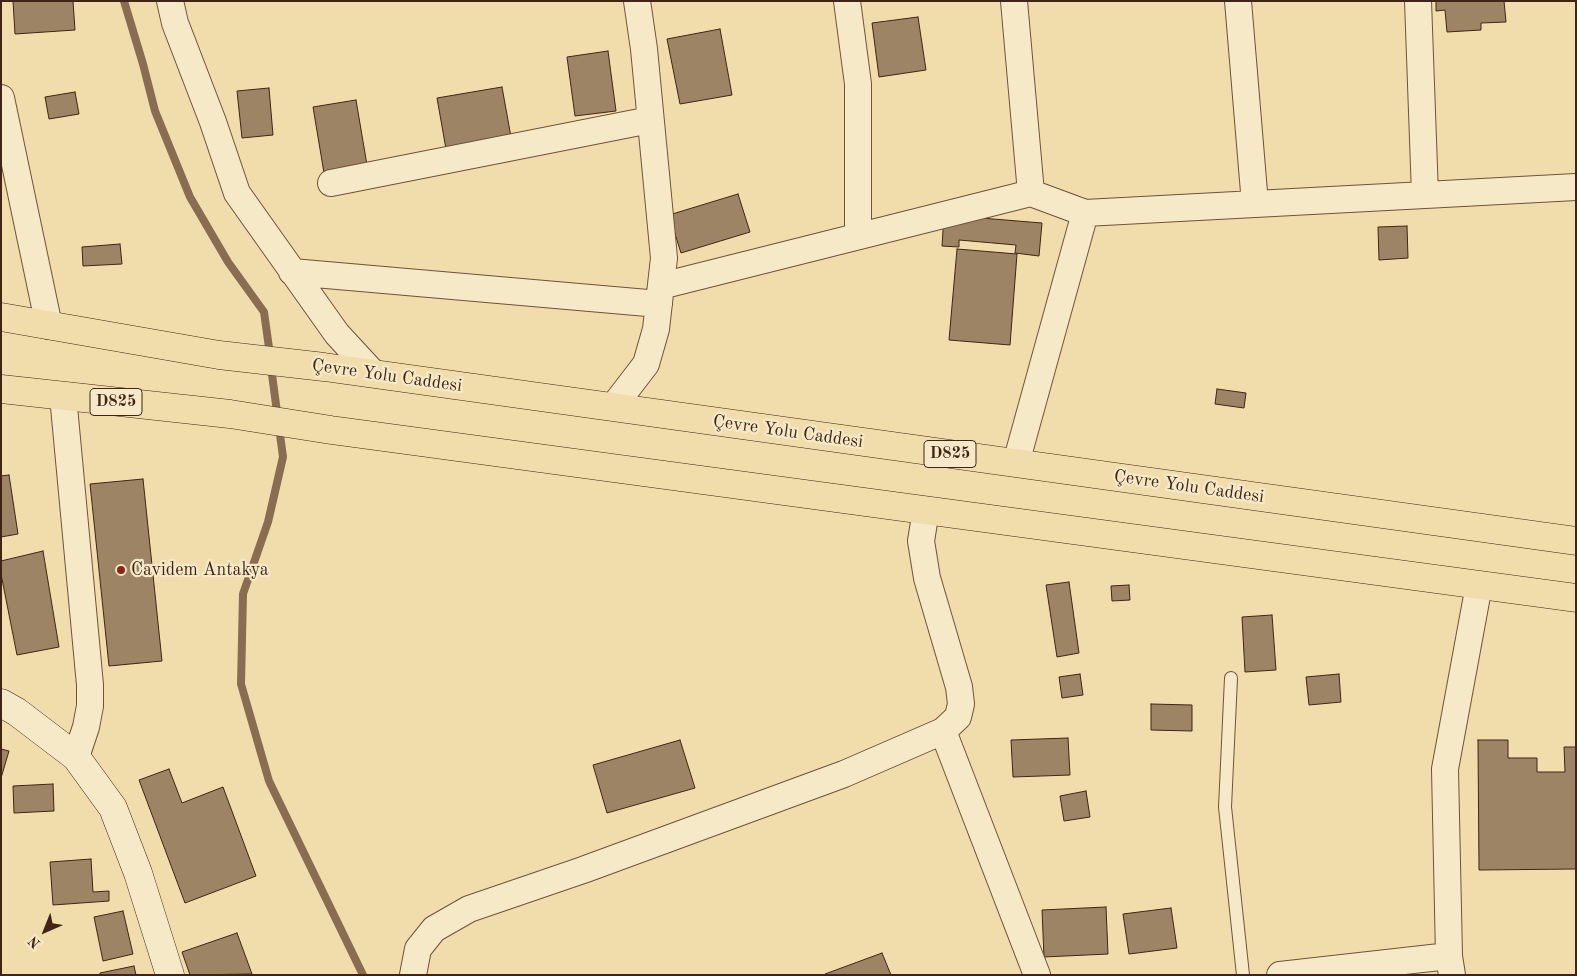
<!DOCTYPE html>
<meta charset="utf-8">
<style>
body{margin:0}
#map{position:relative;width:1577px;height:976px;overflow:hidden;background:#f1ddab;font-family:"Old Standard TT",serif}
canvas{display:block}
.frame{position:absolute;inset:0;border:2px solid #422317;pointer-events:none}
.north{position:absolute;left:20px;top:906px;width:50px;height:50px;-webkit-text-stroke:4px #f6e9c8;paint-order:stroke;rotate:224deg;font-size:14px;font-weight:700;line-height:20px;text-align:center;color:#422317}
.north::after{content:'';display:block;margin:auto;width:18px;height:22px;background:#422317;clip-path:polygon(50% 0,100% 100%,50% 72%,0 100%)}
</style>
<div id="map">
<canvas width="1577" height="976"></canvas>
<div class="frame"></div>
<div class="north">N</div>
</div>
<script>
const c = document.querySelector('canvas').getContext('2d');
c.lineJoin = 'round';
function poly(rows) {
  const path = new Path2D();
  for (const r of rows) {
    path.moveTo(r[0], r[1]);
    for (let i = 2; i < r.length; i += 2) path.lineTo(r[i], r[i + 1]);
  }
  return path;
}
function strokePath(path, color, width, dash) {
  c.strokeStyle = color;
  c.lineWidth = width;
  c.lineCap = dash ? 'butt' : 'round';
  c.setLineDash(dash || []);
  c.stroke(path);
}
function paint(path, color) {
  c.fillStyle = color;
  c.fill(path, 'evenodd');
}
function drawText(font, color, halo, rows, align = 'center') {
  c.font = font + ' "Old Standard TT",serif';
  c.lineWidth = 4.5;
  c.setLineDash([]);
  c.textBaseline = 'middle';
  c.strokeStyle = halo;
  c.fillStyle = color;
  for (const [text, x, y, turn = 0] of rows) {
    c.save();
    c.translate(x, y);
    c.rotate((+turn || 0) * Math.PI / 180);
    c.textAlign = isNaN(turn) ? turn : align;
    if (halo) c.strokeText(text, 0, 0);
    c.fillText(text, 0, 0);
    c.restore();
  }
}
const stream = poly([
 [124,1,143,64,155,111,190,197,228,262,264,312,270,355],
 [271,367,283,457,268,522,243,594,241,684,269,781,363,975]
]);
const building = poly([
 [13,1,73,1,75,30,15,34,13,1],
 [1436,1,1504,1,1506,22,1481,23,1481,30,1447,32,1445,10,1436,11,1436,1],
 [918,17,926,70,879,77,872,23,918,17],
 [720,29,732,95,680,104,667,39,720,29],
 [608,51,616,111,575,116,567,57,608,51],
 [502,87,511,137,446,149,437,98,502,87],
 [269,88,273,135,242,138,237,91,269,88],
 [75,92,79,114,49,119,45,97,75,92],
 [356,100,367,165,324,173,313,107,356,100],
 [738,194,750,232,681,253,669,215,738,194],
 [944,215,1042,223,1039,256,1015,253,1016,245,959,240,959,247,942,246,944,215],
 [1407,226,1408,258,1379,260,1378,227,1407,226],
 [120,244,122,264,83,266,82,247,120,244],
 [957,249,1017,254,1010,345,949,340,957,249],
 [1217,389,1246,393,1244,408,1215,404,1217,389],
 [9,475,18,534,1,537,1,476,9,475],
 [143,479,162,661,109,666,90,484,143,479],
 [43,551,59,647,17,655,1,574,1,561,43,551],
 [1069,582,1079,653,1057,657,1046,585,1069,582],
 [1129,585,1130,600,1112,601,1111,586,1129,585],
 [1272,615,1276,670,1245,672,1242,617,1272,615],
 [1080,674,1083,695,1062,698,1059,677,1080,674],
 [1339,674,1341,702,1309,705,1306,677,1339,674],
 [1151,704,1192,705,1192,731,1151,730,1151,704],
 [1068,738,1070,775,1013,777,1011,740,1068,738],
 [680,740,695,788,607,813,593,765,680,740],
 [1478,740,1508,740,1508,758,1537,758,1537,772,1565,772,1564,747,1576,747,1576,869,1479,870,1478,740],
 [1,749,9,751,1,778,1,749],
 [169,769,182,803,223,787,256,876,185,903,139,780,169,769],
 [53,784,54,811,14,813,13,786,53,784],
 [1086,791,1090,817,1064,821,1060,796,1086,791],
 [91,859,93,892,109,891,109,901,53,905,50,862,91,859],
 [1106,907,1108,954,1044,957,1042,910,1106,907],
 [1171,908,1177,948,1129,954,1123,914,1171,908],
 [123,911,133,954,103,961,94,917,123,911],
 [237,933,252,974,190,975,182,952,237,933],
 [882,953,891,975,825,975,825,974,882,953],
 [134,966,136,975,100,975,100,973,134,966]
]);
const lane = poly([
 [1231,678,1225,807,1243,975]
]);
const street = poly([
 [170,1,175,23,213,122,237,193,337,334,374,374],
 [847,1,858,84,858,236],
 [1014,1,1031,193],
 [1238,1,1255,204],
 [1418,1,1425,195],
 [1,98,49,326],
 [331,183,650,120],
 [292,272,659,304],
 [661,286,1031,193,1085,213],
 [63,396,90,685,90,706,86,727,76,757],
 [613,407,646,364,656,329,664,258,644,49,637,1],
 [1016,463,1085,213,1576,187],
 [943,731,1037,975],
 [413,975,418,949,434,929,469,909,583,870,844,774,943,731,958,717,961,704,959,687,927,578,921,541,926,510],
 [1280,975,1449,956],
 [1452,975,1449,956,1445,769,1479,585]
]);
const secondary = poly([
 [1,703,17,712,76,757,113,808,138,873,170,975]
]);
const highway = poly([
 [1,317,219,355,324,367,1576,541],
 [1,389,230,414,331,430,1576,598]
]);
const markers = [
 [121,570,5,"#8f2418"]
];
const shields = [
 [116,402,52],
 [950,454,52]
];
const shieldNames = [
 ["D825",116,402],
 ["D825",950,454]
];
const streetNames = [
 ["Çevre Yolu Caddesi",387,376,8],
 ["Çevre Yolu Caddesi",788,432,8],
 ["Çevre Yolu Caddesi",1189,487,8]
];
const poiNames = [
 ["Cavidem Antakya",131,570]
];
strokePath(stream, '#886d52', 8);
paint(building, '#9d8464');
strokePath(building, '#422317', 1);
strokePath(lane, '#6e523c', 14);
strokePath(street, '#6e523c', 28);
strokePath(secondary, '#422317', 29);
strokePath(highway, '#422317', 29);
strokePath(lane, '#f6e9c8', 12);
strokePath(street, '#f6e9c8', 26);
strokePath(secondary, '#f6e9c8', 28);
strokePath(highway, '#f1ddab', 28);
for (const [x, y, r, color] of markers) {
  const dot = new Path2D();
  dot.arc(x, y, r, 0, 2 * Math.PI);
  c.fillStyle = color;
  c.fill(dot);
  strokePath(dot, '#f6e9c8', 2);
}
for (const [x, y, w] of shields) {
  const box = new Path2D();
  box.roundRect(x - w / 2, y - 13.5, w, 27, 4);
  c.fillStyle = '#f6e9c8';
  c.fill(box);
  strokePath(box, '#422317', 1);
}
drawText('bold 16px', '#422317', null, shieldNames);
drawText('18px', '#422317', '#f6e9c8', streetNames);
drawText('18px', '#422317', '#f6e9c8', poiNames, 'left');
</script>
